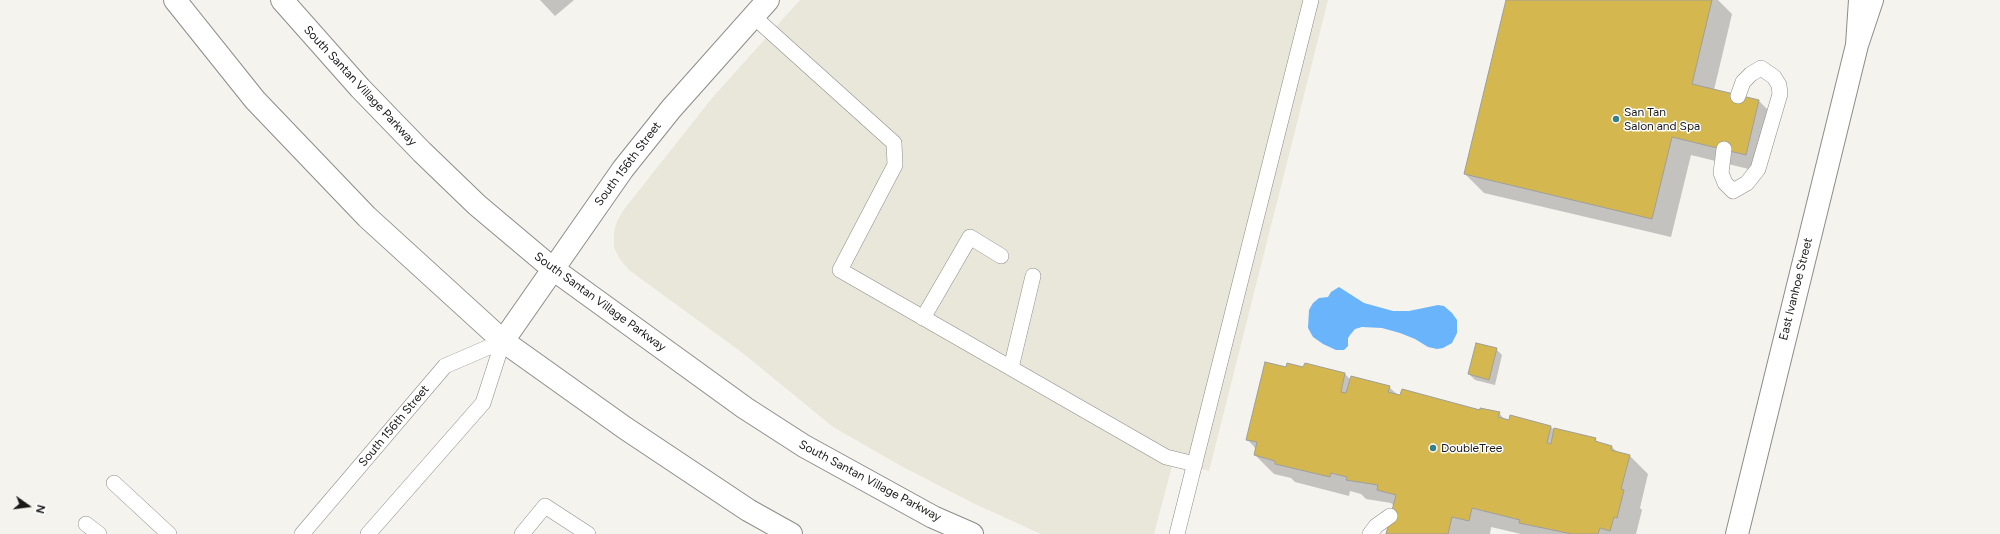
<!DOCTYPE html>
<style>
body{margin:0}
#map{position:relative;width:2000px;height:534px;overflow:hidden;background:#f4f3ee;font-family:Figtree,sans-serif}
canvas{display:block}
.north{position:absolute;left:8px;top:486px;width:40px;height:40px;-webkit-text-stroke:3px #fff;paint-order:stroke;rotate:104deg;font-size:11px;font-weight:700;line-height:16px;text-align:center;color:#1a1918}
.north::after{content:'';display:block;margin:auto;width:14px;height:18px;background:#1a1918;clip-path:polygon(50% 0,100% 100%,50% 72%,0 100%)}
</style>
<div id="map">
<canvas width="2000" height="534"></canvas>
<div class="north">N</div>
</div>
<script>
const c = document.querySelector('canvas').getContext('2d');
c.lineJoin = 'round';
function paint(path, color) {
  c.fillStyle = color;
  c.fill(path, 'evenodd');
}
function poly(rows) {
  const path = new Path2D();
  for (const r of rows) {
    path.moveTo(r[0], r[1]);
    for (let i = 2; i < r.length; i += 2) path.lineTo(r[i], r[i + 1]);
  }
  return path;
}
function strokePath(path, color, width, dash) {
  c.strokeStyle = color;
  c.lineWidth = width;
  c.lineCap = dash ? 'butt' : 'round';
  c.setLineDash(dash || []);
  c.stroke(path);
}
function drawText(font, color, halo, rows, align = 'center') {
  c.font = font + ' Figtree,sans-serif';
  c.lineWidth = 3;
  c.setLineDash([]);
  c.textBaseline = 'middle';
  c.strokeStyle = halo;
  c.fillStyle = color;
  for (const [text, x, y, turn = 0] of rows) {
    c.save();
    c.translate(x, y);
    c.rotate((+turn || 0) * Math.PI / 180);
    c.textAlign = isNaN(turn) ? turn : align;
    if (halo) c.strokeText(text, 0, 0);
    c.fillText(text, 0, 0);
    c.restore();
  }
}
const built = poly([
 [800,0,1328,0,1209,471,1173,462,1154,534,1041,534,975,504,903,467,833,427,744,354,629,270,619,258,614,247,614,232,617,221,625,208,713,97]
]);
const water = poly([
 [1339,287,1364,303,1393,311,1409,311,1438,305,1444,306,1452,313,1457,320,1457,333,1452,343,1443,348,1437,349,1428,347,1415,339,1400,333,1382,328,1362,327,1355,329,1350,335,1348,338,1348,346,1344,350,1336,350,1323,344,1313,337,1308,328,1309,310,1313,303,1319,298,1328,297,1331,292]
]);
const shadow = poly([
 [540,0,574,0,555,16],
 [1507,0,1718,0,1732,14,1714,90,1759,101,1778,120,1765,173,1691,155,1671,237,1484,193,1465,174],
 [1496,349,1502,355,1495,385,1475,380,1469,374],
 [1287,368,1345,374,1351,380,1389,387,1398,395,1499,413,1505,420,1550,426,1555,431,1595,439,1599,444,1611,446,1617,452,1629,455,1648,474,1640,508,1642,510,1636,534,1521,534,1491,527,1490,534,1387,534,1394,506,1391,503,1366,499,1361,494,1350,491,1349,496,1295,482,1291,478,1274,474,1255,455,1256,449,1247,439]
]);
const building = poly([
 [1506,0,1712,0,1692,84,1759,100,1746,155,1672,137,1652,219,1464,174,1506,0],
 [1476,343,1497,348,1489,380,1468,374,1476,343],
 [1265,362,1286,367,1287,363,1303,367,1305,363,1345,373,1341,392,1346,393,1351,376,1390,386,1388,392,1400,395,1402,389,1480,410,1480,408,1500,412,1498,417,1509,420,1510,415,1551,426,1547,443,1551,444,1554,428,1596,438,1595,441,1612,446,1611,450,1630,455,1621,489,1624,490,1617,518,1614,517,1610,531,1600,528,1598,534,1572,534,1519,523,1520,520,1472,508,1469,521,1452,517,1448,534,1386,534,1396,495,1377,490,1378,485,1346,480,1347,477,1331,473,1330,477,1275,464,1275,461,1254,455,1257,442,1246,440,1265,362]
]);
const service = poly([
 [753,16,894,143,895,165,840,270,1166,457,1195,464],
 [1724,149,1721,173,1725,183,1733,191,1747,183,1758,169,1780,94,1779,85,1774,77,1761,68,1751,74,1743,82,1738,96],
 [923,318,970,237,1001,256],
 [1011,368,1033,276],
 [114,483,169,534],
 [86,524,99,534],
 [302,534,445,366,503,341],
 [368,534,483,403,503,341],
 [522,534,545,506,588,534],
 [1177,534,1311,0],
 [1370,534,1376,526,1390,516]
]);
const minor = poly([
 [1860,0,1857,45,1872,0],
 [503,341,623,169,671,109,768,0],
 [1737,534,1857,45]
]);
const secondary = poly([
 [175,0,255,100,367,217,503,341,625,428,748,510,791,534],
 [282,0,360,88,422,152,477,205,553,269,745,408,804,446,933,517,972,534]
]);
const markers = [
 [1616,119,4,"#388085"],
 [1433,448,4,"#388085"]
];
const streetNames = [
 ["South Santan Village Parkway",360,86,47],
 ["South 156th Street",628,164,-53],
 ["East Ivanhoe Street",1796,289,-76],
 ["South Santan Village Parkway",600,302,36],
 ["South 156th Street",394,426,-50],
 ["South Santan Village Parkway",870,481,28]
];
const poiNames = [
 ["San Tan",1624,112],
 ["Salon and Spa",1624,126],
 ["DoubleTree",1441,448]
];
paint(built, '#e9e6da');
paint(water, '#6ab4fb');
paint(shadow, '#0003');
paint(building, '#d4b84f');
strokePath(building, '#9f9e9a', 1);
strokePath(service, '#8d8c89', 16);
strokePath(minor, '#8d8c89', 24);
strokePath(secondary, '#8d8c89', 24);
strokePath(service, '#fff', 15);
strokePath(minor, '#fff', 22);
strokePath(secondary, '#fff', 22);
for (const [x, y, r, color] of markers) {
  const dot = new Path2D();
  dot.arc(x, y, r, 0, 2 * Math.PI);
  c.fillStyle = color;
  c.fill(dot);
  strokePath(dot, '#fff', 1.5);
}
drawText('12px', '#1a1918', '#fff', streetNames);
drawText('12px', '#1a1918', '#fff', poiNames, 'left');
</script>
